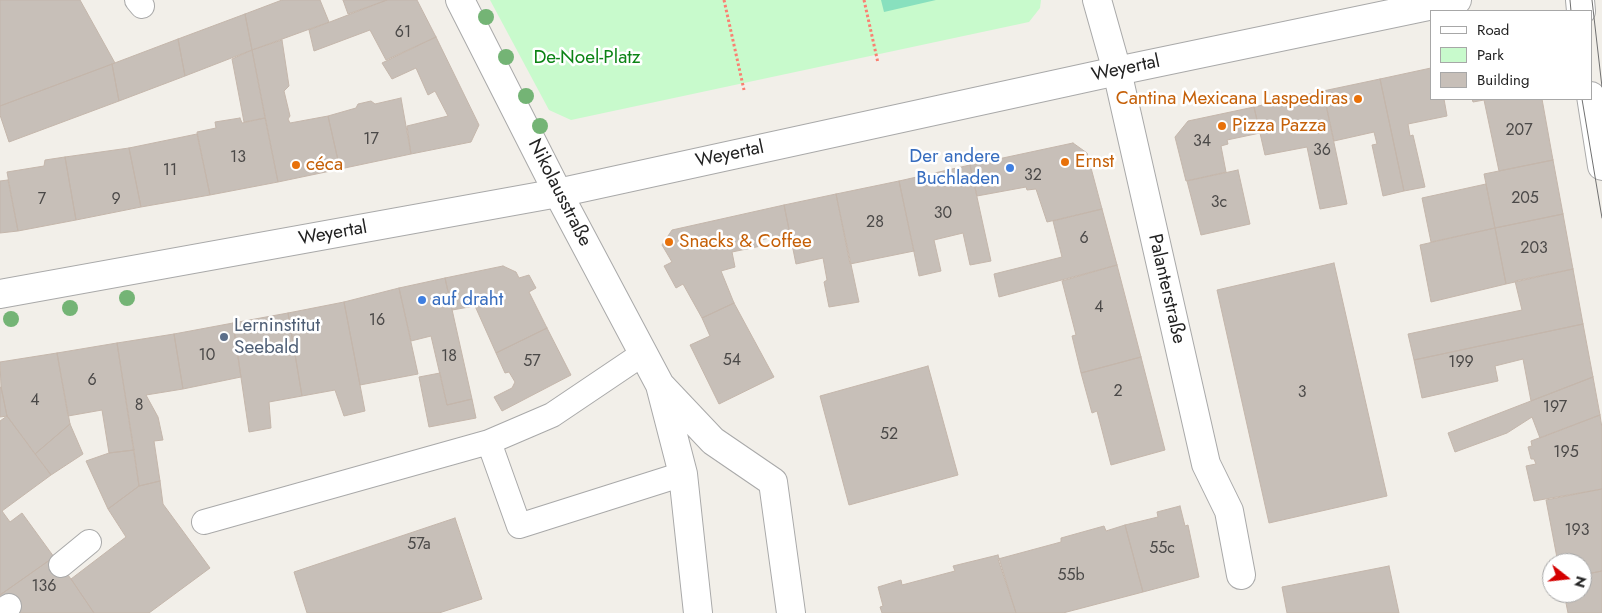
<!DOCTYPE html>
<meta charset="utf-8">
<style>
body{margin:0}
#map{position:relative;width:1602px;height:613px;overflow:hidden;background:#f2efe9;font-family:Jost,sans-serif}
canvas{display:block}
.legend{position:absolute;left:1430px;top:10px;width:162px;height:90px;box-sizing:border-box;background:#fff;border:1px solid #a7a7a7;margin:0;padding:6px 9px;list-style:none;font-size:15px;color:#222}
.legend li{display:flex;align-items:center;gap:10px;height:25px}
.legend b{width:25px;border:1px solid #a7a7a7}
.north{position:absolute;left:1542px;top:553px;width:50px;height:50px;box-sizing:border-box;background:#fff;border:1px solid #a7a7a7;border-radius:50%;rotate:106deg;font-size:14px;font-weight:700;line-height:20px;text-align:center;color:#222}
.north::after{content:'';display:block;margin:auto;width:18px;height:22px;background:#d40000;clip-path:polygon(50% 0,100% 100%,50% 72%,0 100%)}
</style>
<div id="map">
<canvas width="1602" height="613"></canvas>
<ul class="legend">
<li><b style="height:6px;background:#fff"></b>Road</li>
<li><b style="height:14px;background:#c8facc"></b>Park</li>
<li><b style="height:14px;background:#c7bfb8"></b>Building</li>
</ul>
<div class="north">N</div>
</div>
<script>
const c = document.querySelector('canvas').getContext('2d');
c.lineJoin = 'round';
function paint(path, color) {
  c.fillStyle = color;
  c.fill(path, 'evenodd');
}
function poly(rows) {
  const path = new Path2D();
  for (const r of rows) {
    path.moveTo(r[0], r[1]);
    for (let i = 2; i < r.length; i += 2) path.lineTo(r[i], r[i + 1]);
  }
  return path;
}
function strokePath(path, color, width, dash) {
  c.strokeStyle = color;
  c.lineWidth = width;
  c.lineCap = dash ? 'butt' : 'round';
  c.setLineDash(dash || []);
  c.stroke(path);
}
function drawText(font, color, halo, rows, align = 'center') {
  c.font = font + ' Jost,sans-serif';
  c.lineWidth = 5;
  c.setLineDash([]);
  c.textBaseline = 'middle';
  c.strokeStyle = halo;
  c.fillStyle = color;
  for (const [text, x, y, turn = 0] of rows) {
    c.save();
    c.translate(x, y);
    c.rotate((+turn || 0) * Math.PI / 180);
    c.textAlign = isNaN(turn) ? turn : align;
    if (halo) c.strokeText(text, 0, 0);
    c.fillText(text, 0, 0);
    c.restore();
  }
}
const park = poly([
 [490,0,1041,0,1040,8,1029,22,571,120,549,110]
]);
const pitch = poly([
 [881,0,936,0,884,12]
]);
const building = poly([
 [0,0,80,0,115,63,0,106,0,0],
 [282,0,320,0,329,22,252,50,245,14,282,0],
 [343,0,387,0,348,14,343,0],
 [387,0,417,0,436,37,386,60,370,30,314,51,309,30,387,0],
 [245,14,252,50,185,76,178,39,245,14],
 [436,37,479,125,471,142,411,154,407,126,448,116,435,91,428,95,416,68,392,79,382,63,436,37],
 [178,39,185,76,119,101,112,64,178,39],
 [282,40,289,86,284,91,290,116,288,119,290,123,328,116,340,169,278,182,252,50,282,40],
 [252,50,265,118,244,122,232,59,252,50],
 [112,64,119,101,9,142,0,115,0,106,112,64],
 [1431,68,1431,99,1444,99,1447,116,1408,124,1410,136,1413,135,1425,187,1404,191,1380,79,1431,68],
 [1380,79,1404,191,1383,196,1372,145,1377,144,1374,132,1334,141,1323,91,1380,79],
 [1323,91,1347,204,1320,209,1307,147,1265,155,1254,107,1323,91],
 [401,98,411,154,340,169,328,116,356,108,358,104,371,101,375,104,401,98],
 [1472,99,1542,99,1553,160,1499,171,1484,100,1473,102,1472,99],
 [1254,107,1260,133,1227,140,1228,144,1221,146,1226,172,1186,181,1175,137,1188,121,1254,107],
 [240,118,242,123,265,118,278,182,210,195,197,132,216,128,215,122,240,118],
 [197,134,210,195,141,207,129,148,197,134],
 [1073,143,1087,153,1102,209,1047,222,1036,189,1027,190,1026,187,977,196,970,165,1073,143],
 [129,148,141,207,76,220,65,157,129,148],
 [65,157,76,220,18,231,7,172,44,166,45,160,65,157],
 [1553,160,1563,214,1495,228,1484,174,1553,160],
 [970,165,991,261,970,265,963,233,934,240,941,271,919,276,899,181,970,165],
 [1238,170,1250,224,1201,235,1187,181,1238,170],
 [8,180,18,231,0,233,0,181,8,180],
 [899,181,914,251,850,264,836,194,899,181],
 [1486,184,1495,228,1431,242,1422,198,1486,184],
 [836,194,859,302,829,307,824,282,827,280,823,258,796,264,784,205,836,194],
 [784,205,790,234,760,240,761,246,732,252,735,267,721,271,734,303,702,318,683,284,676,288,664,266,672,262,662,245,672,230,784,205],
 [1102,209,1117,265,999,297,994,274,1062,257,1053,221,1102,209],
 [1563,214,1573,269,1506,284,1495,228,1563,214],
 [1495,228,1506,284,1431,302,1420,245,1495,228],
 [1334,263,1387,496,1269,523,1217,290,1334,263],
 [1117,265,1141,357,1081,373,1072,336,1076,335,1062,281,1117,265],
 [503,266,516,272,519,278,529,275,536,288,529,292,547,328,496,353,475,306,452,310,445,278,503,266],
 [1573,269,1583,324,1414,360,1408,334,1522,310,1515,281,1573,269],
 [445,278,472,399,447,405,431,336,411,341,399,288,445,278],
 [399,288,418,374,360,385,344,302,399,288],
 [344,302,365,411,344,416,335,390,302,396,288,313,344,302],
 [734,303,774,377,719,404,690,345,710,336,702,318,734,303],
 [288,313,302,396,269,402,271,428,249,432,233,323,288,313],
 [233,323,241,377,183,389,174,334,233,323],
 [1583,324,1593,377,1531,401,1523,359,1495,366,1498,381,1422,398,1414,360,1583,324],
 [547,328,571,375,502,411,494,397,512,388,515,382,509,372,505,373,496,353,547,328],
 [174,334,183,389,146,395,158,417,163,440,154,441,160,481,139,486,117,343,174,334],
 [117,343,134,450,109,453,102,410,68,416,57,353,117,343],
 [57,353,70,424,35,454,7,416,1,387,0,362,57,353],
 [1141,357,1165,450,1111,465,1097,411,1092,413,1081,373,1141,357],
 [928,366,958,475,849,505,820,396,928,366],
 [440,373,447,405,472,399,476,418,429,427,419,377,440,373],
 [1593,377,1600,415,1540,438,1532,417,1507,433,1455,452,1448,433,1593,377],
 [1,387,7,416,0,417,0,388,1,387],
 [1600,415,1602,428,1602,489,1534,501,1526,466,1536,464,1534,459,1531,459,1528,447,1532,446,1531,441,1600,415],
 [7,416,51,475,2,511,10,522,22,513,54,557,0,595,0,421,7,416],
 [70,424,83,454,51,475,35,454,70,424],
 [134,450,139,486,108,509,86,461,109,453,134,450],
 [160,481,163,504,210,568,149,613,94,613,71,579,126,537,108,509,139,486,160,481],
 [1602,489,1602,571,1582,575,1582,563,1558,563,1546,500,1602,489],
 [1180,506,1185,526,1188,525,1199,577,1143,592,1125,525,1158,517,1157,512,1180,506],
 [455,518,482,599,439,613,307,613,294,572,455,518],
 [1125,525,1143,592,1063,613,1016,613,998,559,1061,542,1061,538,1104,526,1106,531,1125,525],
 [998,555,1016,613,882,613,880,607,883,606,878,587,901,580,902,585,955,571,953,566,998,555],
 [54,557,71,579,94,613,14,613,0,595,54,557],
 [1389,566,1399,613,1287,613,1282,587,1389,566],
 [1602,571,1602,613,1568,613,1564,593,1582,593,1582,575,1602,571]
]);
const path = poly([
 [724,0,744,90],
 [864,0,878,63]
]);
const service = poly([
 [137,0,142,6],
 [489,442,519,526,683,474],
 [204,522,489,442,552,415,644,353],
 [61,565,89,542],
 [0,612,9,606]
]);
const minor = poly([
 [460,0,558,193,660,385,683,474,698,613],
 [1097,0,1117,71,1206,464,1229,511,1241,575],
 [661,386,713,441,773,482,791,613]
]);
const tertiary = poly([
 [1580,0,1581,11],
 [1591,96,1602,166],
 [0,294,558,193,1117,71,1457,0]
]);
const tram = poly([
 [1570,0,1571,11],
 [1592,0,1602,87],
 [1582,99,1602,218]
]);
const trees = [
 [486,17],
 [506,57],
 [526,96],
 [540,126],
 [127,298],
 [70,308],
 [11,319]
];
const markers = [
 [1358,99,5,"#e8710a"],
 [1222,126,5,"#e8710a"],
 [1065,162,5,"#e8710a"],
 [296,165,5,"#e8710a"],
 [1010,168,5,"#3f7fe0"],
 [669,242,5,"#e8710a"],
 [422,300,5,"#3f7fe0"],
 [224,337,5,"#5c6f8a"]
];
const numberNames = [
 ["61",403,33],
 ["207",1519,131],
 ["17",371,140],
 ["34",1202,142],
 ["36",1322,151],
 ["13",238,158],
 ["11",170,171],
 ["32",1033,176],
 ["205",1525,199],
 ["7",42,200],
 ["9",116,200],
 ["3c",1219,203],
 ["30",943,214],
 ["28",875,223],
 ["6",1084,239],
 ["203",1534,249],
 ["4",1099,308],
 ["16",377,321],
 ["10",207,356],
 ["18",449,357],
 ["54",732,361],
 ["57",532,362],
 ["199",1461,363],
 ["6",92,381],
 ["2",1118,392],
 ["3",1302,393],
 ["4",35,401],
 ["8",139,406],
 ["197",1555,408],
 ["52",889,435],
 ["195",1566,453],
 ["193",1577,531],
 ["57a",419,545],
 ["55c",1162,549],
 ["55b",1071,576],
 ["136",44,587]
];
const parkNames = [
 ["De-Noel-Platz",587,58]
];
const streetNames = [
 ["Weyertal",1126,69,-12],
 ["Weyertal",730,155,-12],
 ["Nikolausstraße",559,193,63],
 ["Weyertal",333,234,-10],
 ["Palanterstraße",1166,289,77]
];
const foodNames = [
 ["Cantina Mexicana Laspediras",1348,99,"right"],
 ["Pizza Pazza",1232,126],
 ["Ernst",1075,162],
 ["céca",306,165],
 ["Snacks & Coffee",679,242]
];
const shopNames = [
 ["Der andere",1000,157],
 ["Buchladen",1000,179],
 ["auf draht",432,300,"left"]
];
const serviceNames = [
 ["Lerninstitut",234,326],
 ["Seebald",234,348]
];
paint(park, '#c8facc');
paint(pitch, '#88e0be');
paint(building, '#c7bfb8');
strokePath(building, '#c4b6ab', 1);
strokePath(service, '#a9a9a9', 26);
strokePath(minor, '#a9a9a9', 30);
strokePath(tertiary, '#a9a9a9', 30);
strokePath(path, '#fa8072', 3, [2.5, 2.5]);
strokePath(service, '#fff', 24);
strokePath(minor, '#fff', 28);
strokePath(tertiary, '#fff', 28);
strokePath(tram, '#707070', 1);
c.fillStyle = '#74b475';
for (const [x, y] of trees) {
  c.beginPath();
  c.arc(x, y, 8, 0, 2 * Math.PI);
  c.fill();
}
for (const [x, y, r, color] of markers) {
  const dot = new Path2D();
  dot.arc(x, y, r, 0, 2 * Math.PI);
  c.fillStyle = color;
  c.fill(dot);
  strokePath(dot, '#fff', 2);
}
drawText('16px', '#4b4948', null, numberNames);
drawText('19px', '#0c8416', '#fff', parkNames);
drawText('19px', '#222', '#fff', streetNames);
drawText('19px', '#c56008', '#fff', foodNames, 'left');
drawText('19px', '#366cbe', '#fff', shopNames, 'right');
drawText('19px', '#4e5e75', '#fff', serviceNames, 'left');
</script>
